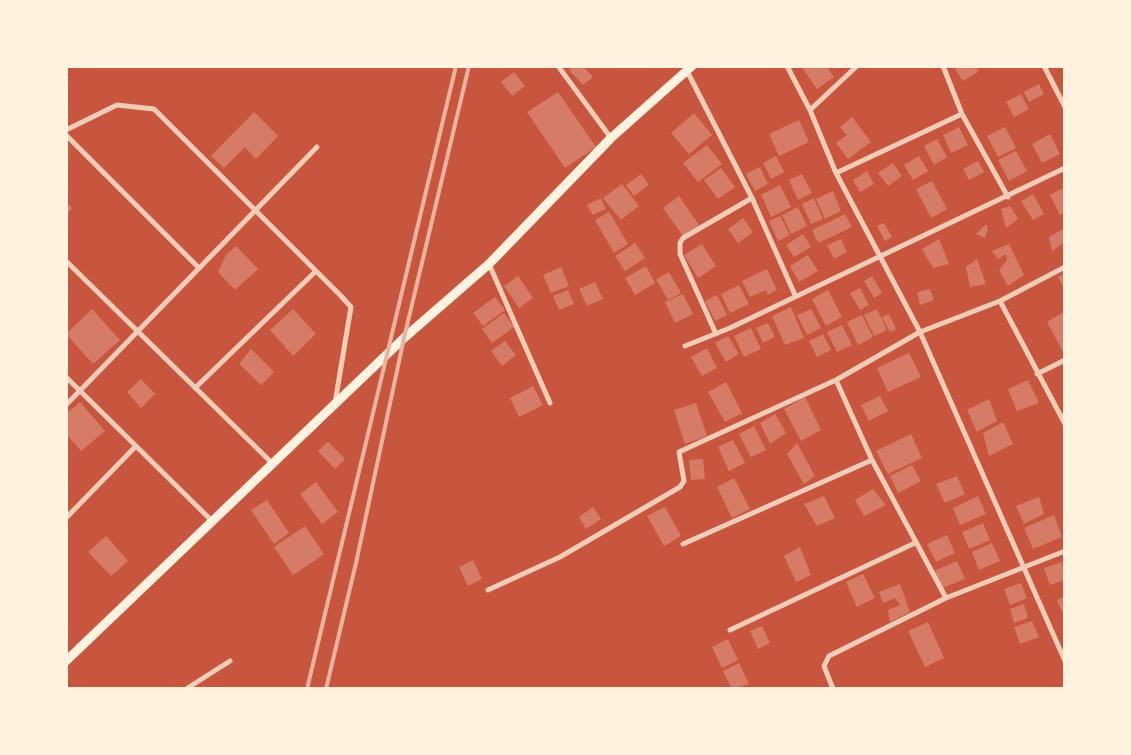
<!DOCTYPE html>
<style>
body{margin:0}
#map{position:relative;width:1131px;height:755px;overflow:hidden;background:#c8553d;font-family:"Varela Round",sans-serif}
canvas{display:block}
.frame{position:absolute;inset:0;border:68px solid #fff3e0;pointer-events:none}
</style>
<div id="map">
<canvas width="1131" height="755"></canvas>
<div class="frame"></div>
</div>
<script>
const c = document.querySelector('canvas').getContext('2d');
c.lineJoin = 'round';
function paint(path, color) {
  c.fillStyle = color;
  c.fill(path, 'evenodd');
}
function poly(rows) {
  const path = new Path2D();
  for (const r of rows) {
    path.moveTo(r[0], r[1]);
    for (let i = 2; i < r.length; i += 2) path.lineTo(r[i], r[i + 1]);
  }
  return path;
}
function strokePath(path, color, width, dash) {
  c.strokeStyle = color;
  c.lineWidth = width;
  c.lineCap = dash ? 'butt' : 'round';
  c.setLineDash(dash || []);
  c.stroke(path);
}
const building = poly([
 [574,66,583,66,593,77,583,85,569,70],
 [801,66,826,66,834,77,817,89],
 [959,66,975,66,979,71,963,81,955,69],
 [514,72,525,86,512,96,501,82],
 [1039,84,1044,94,1029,102,1024,92],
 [558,92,596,147,565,168,527,112],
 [1021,94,1029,109,1014,117,1006,102],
 [254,112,278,136,256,159,245,147,224,168,211,156],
 [694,113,712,135,689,154,671,133],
 [852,117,871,142,848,159,836,143,847,135,840,127],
 [799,120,809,142,779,156,769,134],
 [959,127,968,145,951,153,943,135],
 [1005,127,1016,148,998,157,987,136],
 [1050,134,1060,154,1042,163,1032,144],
 [937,139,947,157,934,165,924,146],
 [707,145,722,164,698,182,683,163],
 [1016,151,1027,171,1009,181,998,160],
 [776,156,784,172,771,179,763,163],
 [919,156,928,171,913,180,904,165],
 [978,161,984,172,969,180,963,169],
 [893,163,902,176,888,186,878,173],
 [760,167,768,184,755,191,746,174],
 [721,168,735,187,718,199,704,180],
 [867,171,874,184,860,192,853,180],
 [641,174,649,185,634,196,626,185],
 [802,174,812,193,798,200,789,180],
 [932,181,947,209,931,218,916,189],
 [622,184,639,206,621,220,603,198],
 [780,185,791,207,771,217,761,195],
 [1065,187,1065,212,1060,215,1050,195],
 [833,191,841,211,825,219,816,199],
 [1033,194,1044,214,1033,220,1021,201],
 [679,196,699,225,683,236,663,208],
 [601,198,606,209,593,215,587,205],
 [814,198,823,219,811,224,802,204],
 [66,202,72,208,66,215],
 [1010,206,1018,219,1006,228,1001,209],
 [798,207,807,226,791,234,782,215],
 [609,212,628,244,614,253,595,220],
 [845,214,852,227,818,243,812,230],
 [780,216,790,235,778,241,769,221],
 [743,218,753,232,738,243,728,229],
 [884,223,892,237,885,241,877,226],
 [986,224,988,229,985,238,976,234],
 [1063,229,1065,242,1052,251,1049,237],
 [803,234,811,247,794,257,786,245],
 [841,239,847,252,834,259,827,245],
 [939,239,949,264,933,268,922,249],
 [635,243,645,258,625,271,615,256],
 [702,244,716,266,698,278,684,255],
 [1009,244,1024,275,1008,286,999,270,1007,260,1006,254,998,259,992,251],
 [236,246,258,269,235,290,218,272,226,255],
 [808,255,818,271,799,282,790,266],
 [977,259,986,284,970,287,966,267],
 [646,266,655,283,635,295,625,278],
 [561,267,569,286,551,293,543,275],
 [767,269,777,290,768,295,766,290,750,297,742,281],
 [669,272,681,293,668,300,656,279],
 [1065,273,1065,290,1058,277],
 [518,276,533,298,519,308,504,286],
 [872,276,882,293,874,298,864,281],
 [595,282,603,299,587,306,579,289],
 [739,285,749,304,730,313,721,294],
 [860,288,869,305,860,310,850,293],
 [930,289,934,300,920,305,917,292],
 [568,290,574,304,559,310,553,296],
 [828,290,842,317,826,326,812,299],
 [683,294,693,314,675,323,665,302],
 [717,295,727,315,715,321,705,301],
 [495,297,505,310,483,326,473,313],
 [791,307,804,338,785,345,772,316],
 [92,309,120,340,93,364,66,334],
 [293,309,316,334,293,356,270,330],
 [811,309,821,328,807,335,797,315],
 [877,309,887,330,874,336,864,315],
 [1065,311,1065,351,1063,352,1047,322],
 [504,313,514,327,492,343,482,329],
 [889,314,896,329,890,332,882,317],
 [862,315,873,337,858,345,847,322],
 [768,323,775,337,763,343,756,328],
 [842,325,852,345,837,352,827,332],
 [751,328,761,349,744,357,734,336],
 [823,334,831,350,817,357,809,341],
 [728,336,739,354,726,362,715,343],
 [505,341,516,355,502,366,491,351],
 [707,348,717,368,702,376,691,357],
 [251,349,274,372,261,385,239,364],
 [909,353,921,377,888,392,877,368],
 [141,379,155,394,141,408,127,392],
 [1028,380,1039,403,1017,411,1008,389],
 [726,382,742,413,725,422,708,392],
 [533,386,543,405,519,417,510,398],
 [880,396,888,411,869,421,861,405],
 [805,397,821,430,801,441,784,409],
 [989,399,997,421,977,432,967,410],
 [80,402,105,431,81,451,66,434,66,414],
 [696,403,707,436,685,444,674,410],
 [775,414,786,433,770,444,760,423],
 [1003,422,1013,444,989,456,983,433],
 [754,426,766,450,751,457,739,434],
 [911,434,922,458,888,474,876,451],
 [733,440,745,463,729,471,718,447],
 [328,442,345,459,335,469,318,451],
 [797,443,815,476,804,484,787,454],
 [703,459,705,479,691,480,689,460],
 [912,465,921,481,898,493,890,476],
 [957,476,965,494,945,503,936,484],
 [734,478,750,509,732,518,717,487],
 [316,482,338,512,322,524,300,494],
 [873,489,886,505,864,516,855,500],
 [824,496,835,518,817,526,804,504],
 [978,496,986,514,960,525,953,508],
 [1039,497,1044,514,1024,524,1016,506],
 [267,500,289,533,274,544,251,510],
 [593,507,601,519,586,529,579,517],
 [665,507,681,536,664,546,647,516],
 [1054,515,1062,537,1033,549,1024,528],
 [983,523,990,540,969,549,962,532],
 [305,526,324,554,293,575,274,547],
 [947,535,955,553,936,562,927,544],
 [106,536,128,561,111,576,88,552],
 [992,543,1000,561,979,570,972,552],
 [800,547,811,575,796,582,784,556],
 [473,560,482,579,468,586,459,567],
 [957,561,965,579,942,588,934,571],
 [1062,562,1065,580,1050,585,1044,568],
 [863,574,875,598,857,607,846,582],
 [1021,583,1027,598,1010,605,1004,589],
 [900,584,910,612,890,622,888,610,900,605,895,598,883,603,879,592],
 [1065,596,1065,618,1057,600],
 [1024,604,1028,618,1014,623,1010,609],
 [1032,621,1039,637,1020,644,1014,627],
 [928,622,944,658,925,667,908,631],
 [762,626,770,643,758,649,750,631],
 [728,639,738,660,722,668,712,647],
 [739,663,749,684,732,689,723,671]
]);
const minor = poly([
 [558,66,611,138],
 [787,66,810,110,836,173,920,332,1065,661],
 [943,66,962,114,1008,197],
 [1044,66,1065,107],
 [687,71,752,198,795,295],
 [810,110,857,66],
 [66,130,117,105,154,109,341,296,351,307,335,403],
 [66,135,199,268],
 [836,173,962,114],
 [66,261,272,463],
 [489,264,550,403],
 [1000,301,1065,424],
 [716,334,680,254,680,243,683,238,752,198],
 [685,346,730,328,1065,168],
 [1037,374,1065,360],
 [66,377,211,520],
 [836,380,872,460,946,598],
 [195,388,316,271],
 [66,405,317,147],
 [66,518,136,446],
 [683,544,872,460],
 [488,590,560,557,680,487,684,481,679,452,836,380,920,332,1000,301,1065,267],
 [730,630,915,543],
 [186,689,230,661],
 [833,689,824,666,829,656,946,598,1065,551]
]);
const trunk = poly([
 [66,661,404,338,489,264,611,138,692,66]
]);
const rail = poly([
 [307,689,456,66],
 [326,689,356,563,404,338,469,66]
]);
paint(building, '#d67c66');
strokePath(minor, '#f1ccb7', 5);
strokePath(trunk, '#fff3e0', 9);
strokePath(rail, '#e9b49f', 4);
</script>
